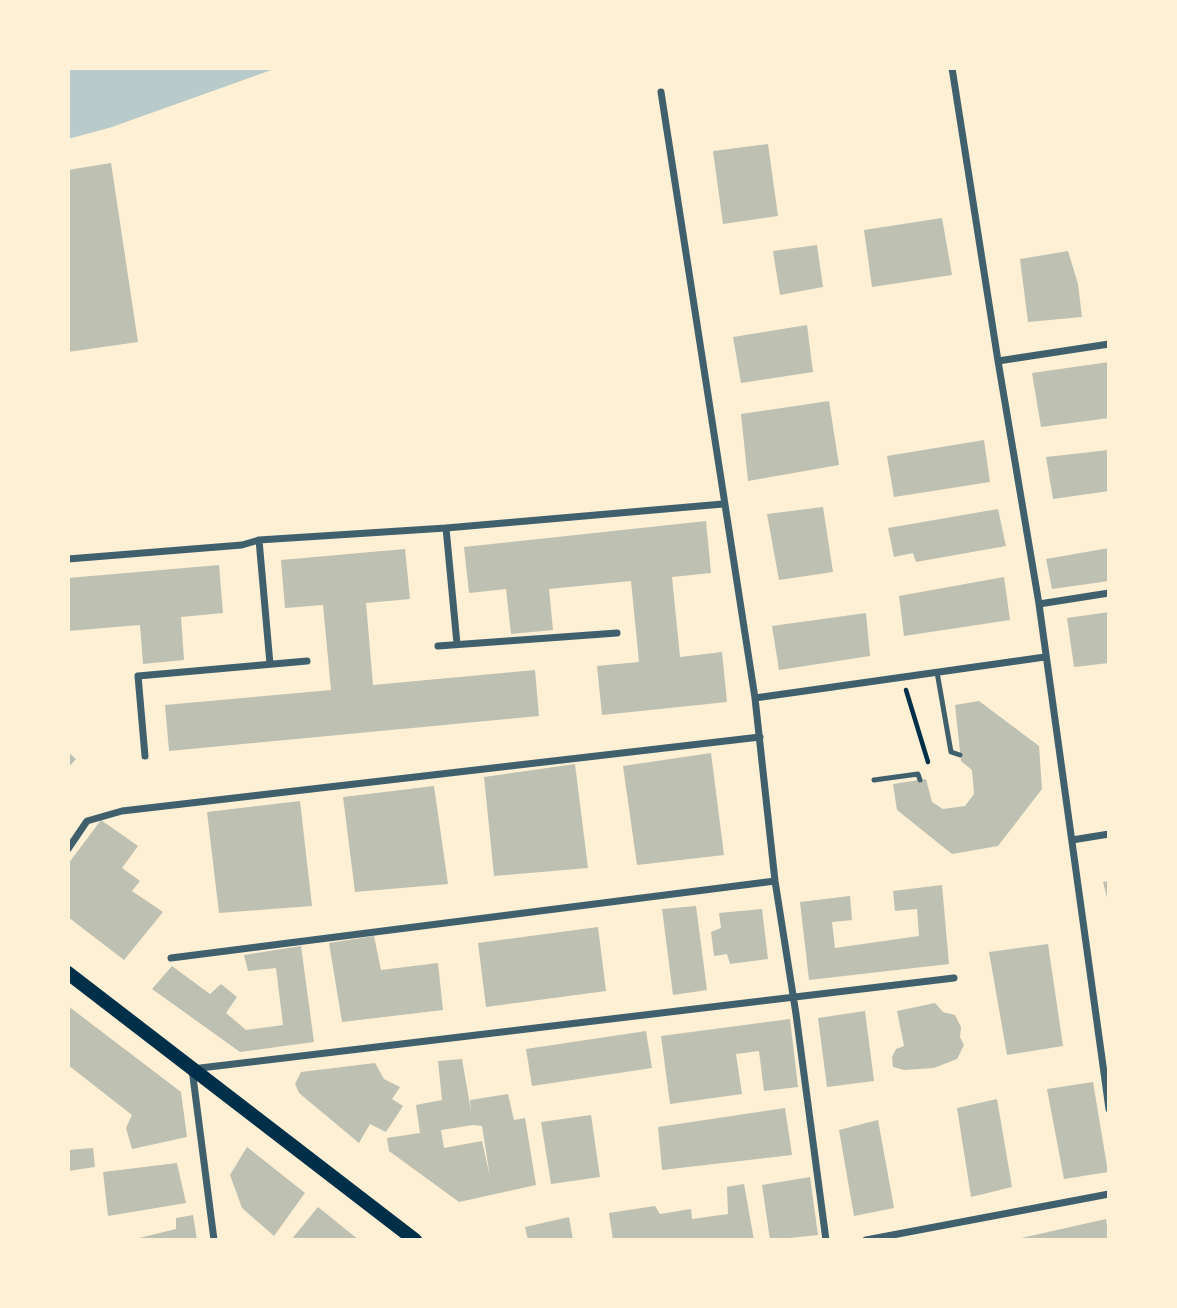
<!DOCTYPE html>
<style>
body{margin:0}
#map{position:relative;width:1177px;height:1308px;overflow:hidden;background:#fdf0d5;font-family:Lato,sans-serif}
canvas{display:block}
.frame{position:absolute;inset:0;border:70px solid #fdf0d5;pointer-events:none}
</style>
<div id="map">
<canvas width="1177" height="1308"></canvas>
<div class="frame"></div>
</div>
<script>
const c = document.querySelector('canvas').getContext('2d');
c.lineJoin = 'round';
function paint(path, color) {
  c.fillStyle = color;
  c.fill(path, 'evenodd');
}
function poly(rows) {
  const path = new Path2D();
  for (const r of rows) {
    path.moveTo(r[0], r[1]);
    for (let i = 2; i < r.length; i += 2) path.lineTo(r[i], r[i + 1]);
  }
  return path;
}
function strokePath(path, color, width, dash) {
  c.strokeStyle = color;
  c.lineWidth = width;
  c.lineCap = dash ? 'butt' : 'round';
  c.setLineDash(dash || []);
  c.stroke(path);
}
const green = poly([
 [68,68,277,68,112,127,68,139]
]);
const building = poly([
 [768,144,778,216,723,224,713,151],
 [111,163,138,342,68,352,68,170],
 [942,218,952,275,872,287,864,230],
 [817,245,823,287,780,295,773,251],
 [1068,251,1078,284,1082,317,1028,322,1020,259],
 [807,325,813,372,741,383,733,337],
 [1109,362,1109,418,1041,427,1032,373],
 [829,401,839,465,748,481,741,414],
 [984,440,990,482,894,497,887,456],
 [1109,450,1109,491,1053,499,1046,457],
 [823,507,833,572,779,580,767,514],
 [998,509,1006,546,916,562,913,553,894,557,888,528],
 [706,521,711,573,672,577,680,657,722,652,727,702,602,715,597,666,639,662,631,581,549,589,553,630,511,634,506,589,469,593,464,547],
 [1109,548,1109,581,1052,589,1046,559],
 [405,549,410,599,366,603,373,685,535,670,539,716,169,751,165,705,331,690,323,605,285,608,281,560],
 [219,565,223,613,181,617,184,660,143,664,140,625,68,631,68,578],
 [1004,577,1010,620,904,636,899,596],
 [1109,612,1109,663,1074,667,1067,618],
 [866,613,870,656,779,670,772,626],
 [979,701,1039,746,1042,789,998,846,952,854,897,810,893,784,926,779,932,802,943,809,965,806,974,794,972,770,961,761,955,705],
 [68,752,76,759,68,768],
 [711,753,724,855,637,865,623,766],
 [575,764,588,868,494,876,484,777],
 [434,786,448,884,355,892,343,797],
 [300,801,312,906,219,913,207,812],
 [101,820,138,846,122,868,140,881,132,891,163,912,124,960,68,917,68,864],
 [1109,881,1109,902,1108,902,1103,882],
 [942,885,949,964,809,980,800,902,850,896,852,920,832,922,835,948,919,936,917,909,895,911,893,891],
 [696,906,707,990,673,995,662,909],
 [762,909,768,959,730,964,727,954,714,956,711,932,721,928,719,913],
 [598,927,606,991,486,1007,478,943],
 [374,936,381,970,438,963,443,1010,342,1022,329,943],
 [1048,944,1063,1046,1007,1055,989,952],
 [301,946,314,1042,240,1052,152,989,172,966,210,994,221,984,237,997,226,1013,246,1030,283,1025,276,968,248,971,244,955],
 [935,1003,943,1012,955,1015,961,1027,960,1037,964,1045,957,1059,934,1068,904,1070,893,1067,892,1057,896,1049,904,1046,897,1011],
 [68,1006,181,1092,187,1137,132,1149,126,1128,132,1115,68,1065],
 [865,1011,874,1081,827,1087,818,1018],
 [790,1019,798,1087,764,1091,759,1051,736,1054,742,1094,670,1104,661,1036],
 [646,1031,652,1068,532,1086,526,1049],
 [462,1059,471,1111,470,1100,508,1094,514,1120,525,1118,536,1185,459,1202,389,1151,387,1138,420,1133,416,1105,442,1100,438,1061],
 [473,1125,482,1126,490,1177,482,1141,444,1148,441,1130],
 [375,1063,384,1079,400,1087,392,1099,403,1106,386,1132,370,1124,359,1143,299,1093,295,1084,301,1072],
 [1093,1082,1108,1172,1064,1179,1047,1089],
 [997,1099,1012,1187,971,1197,957,1108],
 [785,1108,792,1155,662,1170,658,1127],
 [591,1115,600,1177,551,1184,541,1122],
 [878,1120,894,1208,854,1216,839,1130],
 [247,1147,305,1193,274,1236,242,1208,230,1175],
 [93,1148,95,1167,68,1171,68,1150],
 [177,1163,186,1203,108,1216,103,1172],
 [810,1177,818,1235,770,1240,762,1185],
 [744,1184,754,1240,613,1240,609,1213,655,1206,660,1214,691,1209,692,1219,728,1214,727,1187],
 [318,1207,359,1240,291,1240],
 [193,1215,197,1240,131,1240,176,1229,176,1218],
 [569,1217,573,1240,528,1240,525,1227],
 [1106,1219,1109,1240,1017,1240,1017,1239]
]);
const path = poly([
 [906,690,928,762]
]);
const service = poly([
 [937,672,951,752,960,755],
 [874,780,918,774,920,780]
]);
const minor = poly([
 [952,68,998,361],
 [661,92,755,698,775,881,796,1014,826,1240],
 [1109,344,998,361,1039,604,1109,1109],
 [446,528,457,644],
 [259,540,270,664],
 [68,559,242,545,259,540,446,528,723,504],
 [1039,604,1109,593],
 [438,646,617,633],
 [755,698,1045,657],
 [145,756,138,676,307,661],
 [1072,840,1109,834],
 [68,849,87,821,122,811,760,737],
 [171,958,775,881],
 [214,1240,192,1069,954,978],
 [866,1240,1109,1194]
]);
const secondary = poly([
 [68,973,415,1240]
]);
paint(green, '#b9caca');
paint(building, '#bec0b2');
strokePath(path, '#003049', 4.5);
strokePath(service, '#3f606c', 5);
strokePath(minor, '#3f606c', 7);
strokePath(secondary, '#003049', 14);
</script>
